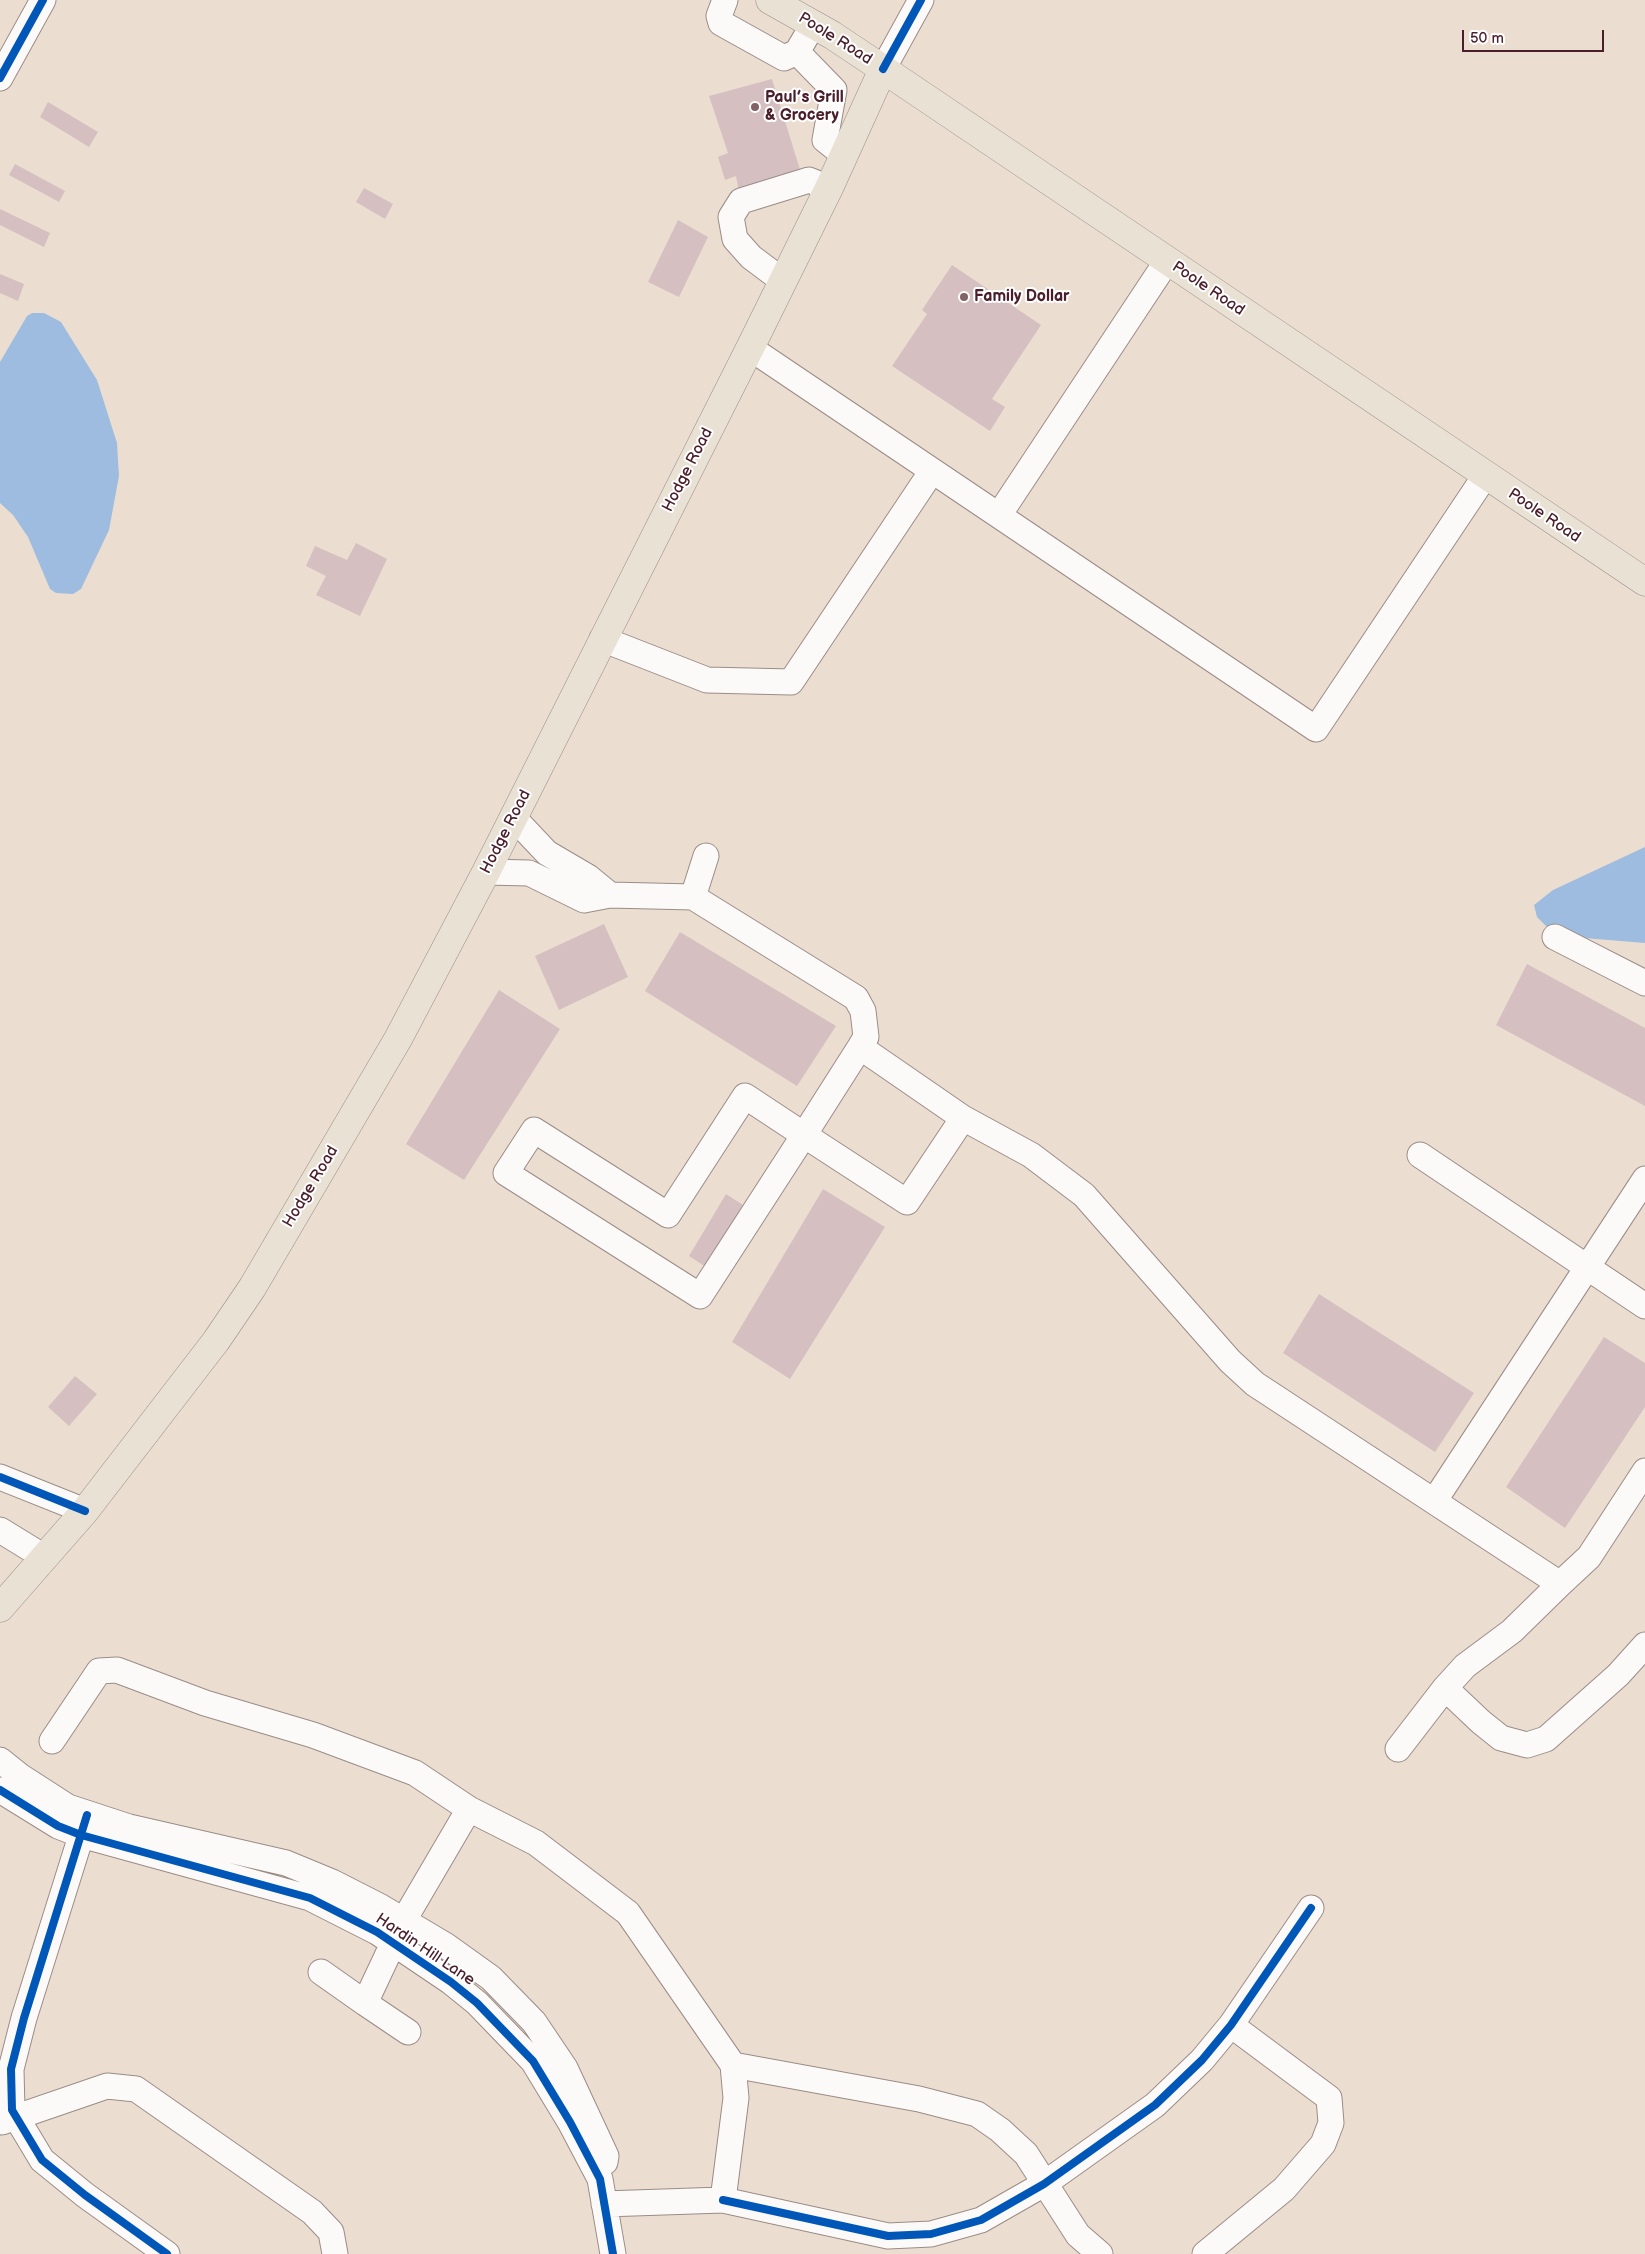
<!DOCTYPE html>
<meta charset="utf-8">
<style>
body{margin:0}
#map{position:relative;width:1645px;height:2254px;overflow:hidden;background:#ebded0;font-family:"Balsamiq Sans",sans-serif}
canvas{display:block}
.scale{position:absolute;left:1462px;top:30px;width:142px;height:22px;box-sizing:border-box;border:2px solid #4a1f2b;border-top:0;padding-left:6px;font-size:15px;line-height:18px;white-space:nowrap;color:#4a1f2b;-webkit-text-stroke:4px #fff;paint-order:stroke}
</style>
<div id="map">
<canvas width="1645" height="2254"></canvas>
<div class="scale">50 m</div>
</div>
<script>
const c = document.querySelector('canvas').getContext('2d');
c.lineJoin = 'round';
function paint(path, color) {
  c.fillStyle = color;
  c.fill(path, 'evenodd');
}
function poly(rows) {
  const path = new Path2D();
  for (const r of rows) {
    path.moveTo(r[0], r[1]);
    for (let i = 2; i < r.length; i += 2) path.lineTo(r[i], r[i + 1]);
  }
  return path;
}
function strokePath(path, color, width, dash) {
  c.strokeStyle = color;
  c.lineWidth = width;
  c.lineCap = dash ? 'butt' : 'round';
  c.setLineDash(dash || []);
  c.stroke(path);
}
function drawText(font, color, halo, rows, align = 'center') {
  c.font = font + ' "Balsamiq Sans",sans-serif';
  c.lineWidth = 4;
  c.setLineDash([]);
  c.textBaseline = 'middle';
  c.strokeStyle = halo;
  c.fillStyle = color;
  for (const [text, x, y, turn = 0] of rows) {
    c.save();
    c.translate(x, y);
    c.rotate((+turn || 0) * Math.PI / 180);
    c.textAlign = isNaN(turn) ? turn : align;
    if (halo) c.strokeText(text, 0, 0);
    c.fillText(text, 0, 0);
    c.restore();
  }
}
const water = poly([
 [32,313,44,313,61,322,97,380,117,443,119,476,109,530,81,589,73,594,56,593,50,589,28,537,13,515,0,503,0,362,27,316],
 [1645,847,1645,943,1584,938,1546,926,1537,917,1534,905,1553,890]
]);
const building = poly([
 [772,79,801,173,739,192,736,176,725,180,718,157,728,153,709,96],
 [48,102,98,132,89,147,40,117],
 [15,164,65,191,59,202,9,175],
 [364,188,393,204,385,219,356,202],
 [0,209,50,233,44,247,0,225],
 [678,220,708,237,679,297,648,282],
 [952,265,1041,325,992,399,1005,407,990,431,892,366,927,314,922,310],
 [0,274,24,284,18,301,0,293],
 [356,543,387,559,360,616,316,595,326,576,306,566,315,546,347,560],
 [604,924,628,977,559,1010,535,956],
 [680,932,836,1026,797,1086,645,991],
 [1527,964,1645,1028,1645,1106,1496,1025],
 [499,990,560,1029,464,1180,406,1144],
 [823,1189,885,1227,790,1379,732,1342],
 [726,1194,743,1205,706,1267,689,1256],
 [1319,1294,1474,1393,1435,1452,1283,1353],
 [1604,1337,1645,1363,1645,1407,1565,1528,1506,1487],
 [75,1376,97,1394,69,1426,48,1407]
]);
const minor = poly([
 [725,0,719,16,721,23,784,58,797,52,813,25],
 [797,52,834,90,825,140,844,155],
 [883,69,921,0],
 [0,78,43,0],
 [783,281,751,257,735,239,731,217,741,201,809,180,829,188],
 [750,348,1316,729,1485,476],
 [999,515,1167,261],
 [602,639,707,680,791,682,932,471],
 [513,817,547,853,588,877,610,895],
 [486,872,529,873,584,900,610,895,693,897,856,998,863,1011,866,1037,860,1047,804,1135,700,1296,506,1173,534,1130,668,1215,745,1096,804,1135,907,1202,963,1118,860,1047],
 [693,897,706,856],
 [1555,937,1645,983],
 [963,1118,1031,1155,1084,1195,1230,1361,1255,1384,1560,1584,1589,1557,1645,1471],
 [1420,1155,1645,1306],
 [0,1477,85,1511],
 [1435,1500,1645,1179],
 [0,1530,44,1557],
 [1445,1688,1481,1722,1501,1738,1527,1745,1546,1739,1618,1675,1645,1645],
 [52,1741,99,1671,117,1670,205,1703,313,1735,415,1773,469,1809,404,1920,365,2003,321,1972],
 [1398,1749,1445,1688,1465,1666,1512,1631,1560,1584],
 [0,1760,20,1776,68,1807,129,1827,286,1863,332,1882,381,1907,445,1945,491,1978,534,2022,565,2068,606,2156,605,2162],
 [0,1790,58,1826,81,1835,310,1898,377,1932,451,1982,477,2003,533,2061,570,2122,600,2179,613,2254],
 [469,1809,536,1843,628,1913,733,2065,736,2098,723,2200,604,2204],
 [86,1820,24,2018,11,2069,12,2110,42,2160,85,2195,167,2254],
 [365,2003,408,2032],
 [733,2065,919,2099,977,2114,1000,2130,1026,2154,1078,2235,1100,2254],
 [2,2122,107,2086,136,2089,312,2212,331,2232,335,2254],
 [723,2200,888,2236,931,2234,981,2220,1044,2184,1155,2105,1202,2060,1231,2025,1311,1908],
 [1205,2254,1284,2189,1323,2144,1331,2123,1329,2098,1231,2025]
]);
const major = poly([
 [770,0,832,35,883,69,1645,582],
 [0,1608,85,1511,216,1341,252,1288,398,1039,486,872,750,348,830,186,883,69]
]);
const cycleway = poly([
 [883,69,921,0],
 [0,78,43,0],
 [0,1477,85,1511],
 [0,1790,58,1826,81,1835,310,1898,377,1932,451,1982,477,2003,533,2061,570,2122,600,2179,613,2254],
 [87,1815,24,2018,11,2069,12,2110,42,2160,85,2195,167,2254],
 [723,2200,888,2236,931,2234,981,2220,1044,2184,1155,2105,1202,2060,1231,2025,1311,1908]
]);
const markers = [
 [755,107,5,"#826265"],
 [964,297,5,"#826265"]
];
const streetNames = [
 ["Poole Road",835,39,32],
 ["Poole Road",1208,289,34],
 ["Hodge Road",688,470,-63],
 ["Poole Road",1544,516,34],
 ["Hodge Road",506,832,-63],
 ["Hodge Road",311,1187,-59],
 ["Hardin Hill Lane",425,1950,34]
];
const poiNames = [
 ["Paul’s Grill",765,98],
 ["& Grocery",765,116],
 ["Family Dollar",974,297]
];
paint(water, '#9ebce0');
paint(building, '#d5bfc0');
strokePath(minor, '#9a8c87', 27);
strokePath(major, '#9a8c87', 29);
strokePath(minor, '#fcfaf8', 25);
strokePath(major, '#e8e1d4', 28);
strokePath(cycleway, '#0057b8', 8);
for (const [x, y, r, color] of markers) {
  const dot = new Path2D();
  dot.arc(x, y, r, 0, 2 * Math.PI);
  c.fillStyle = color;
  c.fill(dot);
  strokePath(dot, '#fff', 2);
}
drawText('16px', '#4a1f2b', '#fff', streetNames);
drawText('bold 16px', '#4a1f2b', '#fff', poiNames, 'left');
</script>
